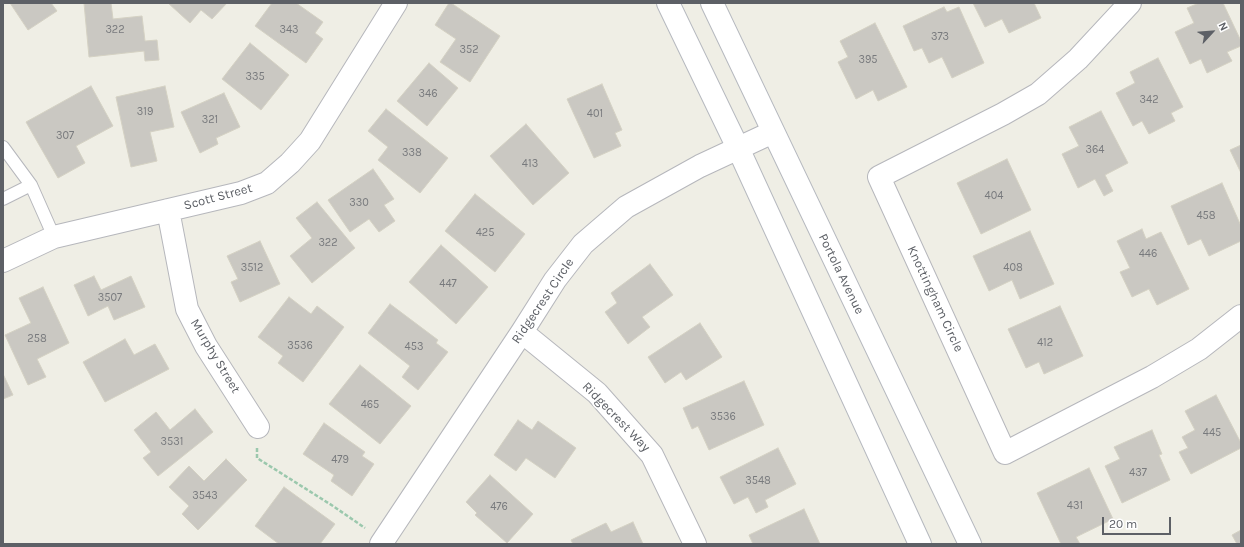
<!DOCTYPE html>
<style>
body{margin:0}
#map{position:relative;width:1244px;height:547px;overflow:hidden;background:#efeee5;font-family:Karla,sans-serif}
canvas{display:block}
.frame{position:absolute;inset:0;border:4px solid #5d6066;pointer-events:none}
.north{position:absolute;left:1192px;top:12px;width:40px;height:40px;-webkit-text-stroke:3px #fff;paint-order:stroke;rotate:64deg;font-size:11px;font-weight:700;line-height:16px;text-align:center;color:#5d6066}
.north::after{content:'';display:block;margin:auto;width:14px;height:18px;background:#5d6066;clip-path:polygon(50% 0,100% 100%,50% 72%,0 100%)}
.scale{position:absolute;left:1102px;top:517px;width:69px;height:18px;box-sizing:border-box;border:2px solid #5d6066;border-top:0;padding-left:5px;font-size:12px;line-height:14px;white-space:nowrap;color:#5d6066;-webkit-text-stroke:3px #fff;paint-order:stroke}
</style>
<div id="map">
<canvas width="1244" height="547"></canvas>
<div class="frame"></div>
<div class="north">N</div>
<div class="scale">20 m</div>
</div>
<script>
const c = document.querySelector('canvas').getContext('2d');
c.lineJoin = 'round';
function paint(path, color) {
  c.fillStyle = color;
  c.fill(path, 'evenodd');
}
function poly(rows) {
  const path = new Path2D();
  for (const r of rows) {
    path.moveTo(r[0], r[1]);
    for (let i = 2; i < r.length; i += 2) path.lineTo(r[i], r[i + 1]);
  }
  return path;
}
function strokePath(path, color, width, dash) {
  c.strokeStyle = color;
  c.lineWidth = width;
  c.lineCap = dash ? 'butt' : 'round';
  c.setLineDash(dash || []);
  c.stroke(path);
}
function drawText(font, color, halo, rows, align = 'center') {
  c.font = font + ' Karla,sans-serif';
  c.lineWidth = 3.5;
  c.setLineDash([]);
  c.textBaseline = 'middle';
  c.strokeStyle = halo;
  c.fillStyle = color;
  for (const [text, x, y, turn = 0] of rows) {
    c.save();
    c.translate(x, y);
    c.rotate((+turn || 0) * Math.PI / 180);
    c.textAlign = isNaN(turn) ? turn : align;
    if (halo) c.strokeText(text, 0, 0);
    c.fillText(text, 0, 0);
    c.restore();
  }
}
const building = poly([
 [10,3,51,3,57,11,28,30,10,3],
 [84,3,111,3,113,19,142,16,145,41,157,40,159,60,145,61,144,51,89,57,84,3],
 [168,3,227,3,212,19,201,10,190,23,168,3],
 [272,3,296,3,323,22,315,33,323,39,306,63,255,26,272,3],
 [449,3,451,3,500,36,470,82,440,62,456,39,435,25,449,3],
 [973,3,1034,3,1041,18,1009,33,1002,19,985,27,973,3],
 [1199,3,1223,3,1241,41,1241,46,1227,52,1232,61,1207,73,1201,59,1190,64,1175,32,1194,23,1187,8,1199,3],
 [944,7,947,12,959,7,984,63,952,78,942,57,929,63,922,48,914,51,903,26,944,7],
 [875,23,907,87,878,101,873,90,856,99,838,62,848,57,840,41,875,23],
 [250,43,289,75,261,110,222,79,250,43],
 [1158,58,1183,107,1171,113,1175,121,1149,134,1142,121,1133,126,1116,93,1135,83,1130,72,1158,58],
 [429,63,458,88,427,126,397,101,429,63],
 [602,84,622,130,615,133,621,146,594,158,567,99,602,84],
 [91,86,113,126,76,146,85,163,58,178,26,122,91,86],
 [165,86,174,127,150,132,157,161,131,167,116,97,165,86],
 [224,93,240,127,216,138,218,144,200,153,181,112,224,93],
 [386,109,448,158,420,193,378,160,388,147,368,131,386,109],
 [1101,111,1128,163,1105,175,1113,191,1104,196,1095,179,1078,188,1062,154,1079,146,1069,127,1101,111],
 [526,124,569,173,533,205,490,156,526,124],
 [1241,145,1241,173,1230,150,1241,145],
 [1007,159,1031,210,981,234,957,183,1007,159],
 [373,169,394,199,384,205,395,221,379,232,369,219,350,232,328,200,373,169],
 [1222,183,1241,226,1241,241,1209,256,1201,239,1188,245,1171,206,1222,183],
 [475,194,525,234,495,272,445,231,475,194],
 [317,202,355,248,312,283,290,256,312,238,296,218,317,202],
 [1142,229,1146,239,1161,232,1189,289,1157,305,1149,289,1132,297,1120,272,1130,268,1117,241,1142,229],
 [1030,231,1054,284,1020,299,1012,280,989,291,973,256,1030,231],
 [260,241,280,284,240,302,231,282,238,279,227,256,260,241],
 [441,245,488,287,456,324,409,282,441,245],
 [650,264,673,295,642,317,650,327,628,344,605,312,617,303,611,293,650,264],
 [94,276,101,290,131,276,145,307,114,320,108,306,88,316,74,285,94,276],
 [43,287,69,343,37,359,46,377,28,385,5,335,31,323,19,298,43,287],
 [289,297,311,314,317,306,344,327,303,382,278,363,283,356,258,337,289,297],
 [390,304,438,340,436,343,448,352,418,390,402,377,410,366,368,333,390,304],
 [1060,306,1083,356,1044,374,1039,362,1026,368,1008,329,1060,306],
 [700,323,722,357,686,380,681,372,665,383,648,357,700,323],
 [125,339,134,355,155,344,169,369,105,402,83,362,125,339],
 [360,365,411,406,380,444,329,404,360,365],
 [3,374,13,395,3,399,3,374],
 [744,381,764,425,709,450,698,426,692,429,683,408,744,381],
 [1216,395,1241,443,1241,448,1191,474,1179,452,1188,448,1182,437,1195,430,1185,411,1216,395],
 [195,409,213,432,158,476,143,458,151,452,134,430,156,412,170,430,195,409],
 [518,420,532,430,538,421,576,448,555,478,526,458,516,471,494,455,518,420],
 [324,423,365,452,362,456,374,464,352,496,331,481,334,475,303,454,324,423],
 [1152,430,1162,454,1159,455,1170,480,1122,503,1105,466,1120,459,1114,447,1152,430],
 [778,448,796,484,765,500,768,507,756,513,748,497,734,504,720,477,778,448],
 [226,459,247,480,198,530,182,514,189,506,169,487,189,466,204,481,226,459],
 [1089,468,1113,519,1076,537,1080,544,1061,544,1037,493,1089,468],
 [490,475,533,514,507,543,475,515,477,513,466,502,490,475],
 [284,487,335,524,320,544,279,544,255,526,284,487],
 [804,509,820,544,753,544,749,535,804,509],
 [633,522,643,544,573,544,571,540,606,523,611,532,633,522],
 [1241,530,1241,544,1237,544,1232,535,1241,530]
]);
const path = poly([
 [257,448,257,458,333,506,365,528]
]);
const lane = poly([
 [3,147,31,185,54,237],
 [3,199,31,185]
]);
const street = poly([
 [1130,3,1078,59,1038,94,1003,114,879,177,1005,453,1152,377,1199,349,1241,316],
 [168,210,187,309,206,346,258,427],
 [3,261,54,237,241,193,267,183,290,163,310,141,396,3],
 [522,332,597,393,652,455,695,544],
 [381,544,522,332,555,280,583,244,626,207,700,166,773,132]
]);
const secondary = poly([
 [668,3,738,148,920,544],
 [712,3,970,544]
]);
const numberNames = [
 ["322",115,30],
 ["343",289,30],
 ["373",940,37],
 ["352",469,50],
 ["395",868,60],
 ["335",255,77],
 ["346",428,94],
 ["342",1149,100],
 ["319",145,112],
 ["401",595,114],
 ["321",210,120],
 ["307",65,136],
 ["364",1095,150],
 ["338",412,153],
 ["413",530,164],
 ["404",994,196],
 ["330",359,203],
 ["458",1206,216],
 ["425",485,233],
 ["322",328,243],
 ["446",1148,254],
 ["3512",252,268],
 ["408",1013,268],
 ["447",448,284],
 ["3507",110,298],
 ["258",37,339],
 ["412",1045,343],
 ["3536",300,346],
 ["453",414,347],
 ["465",370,405],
 ["3536",723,417],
 ["445",1212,433],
 ["3531",172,442],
 ["479",340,460],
 ["437",1138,473],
 ["3548",758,481],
 ["3543",205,496],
 ["431",1075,506],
 ["476",499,507]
];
const streetNames = [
 ["Scott Street",218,197,-15],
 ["Portola Avenue",841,274,64],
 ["Knottingham Circle",935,299,65],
 ["Ridgecrest Circle",543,301,-56],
 ["Murphy Street",215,356,59],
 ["Ridgecrest Way",616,417,46]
];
paint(building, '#cac8c2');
strokePath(building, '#d4d1c3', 1);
strokePath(lane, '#b6b7bc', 14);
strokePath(street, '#b6b7bc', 24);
strokePath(secondary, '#b6b9bf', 24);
strokePath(path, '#9bc8ad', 2.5, [4, 2]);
strokePath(lane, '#fff', 12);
strokePath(street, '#fff', 22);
strokePath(secondary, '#fff', 22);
drawText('11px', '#787a7d', null, numberNames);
drawText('13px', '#5d6066', '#fff', streetNames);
</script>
